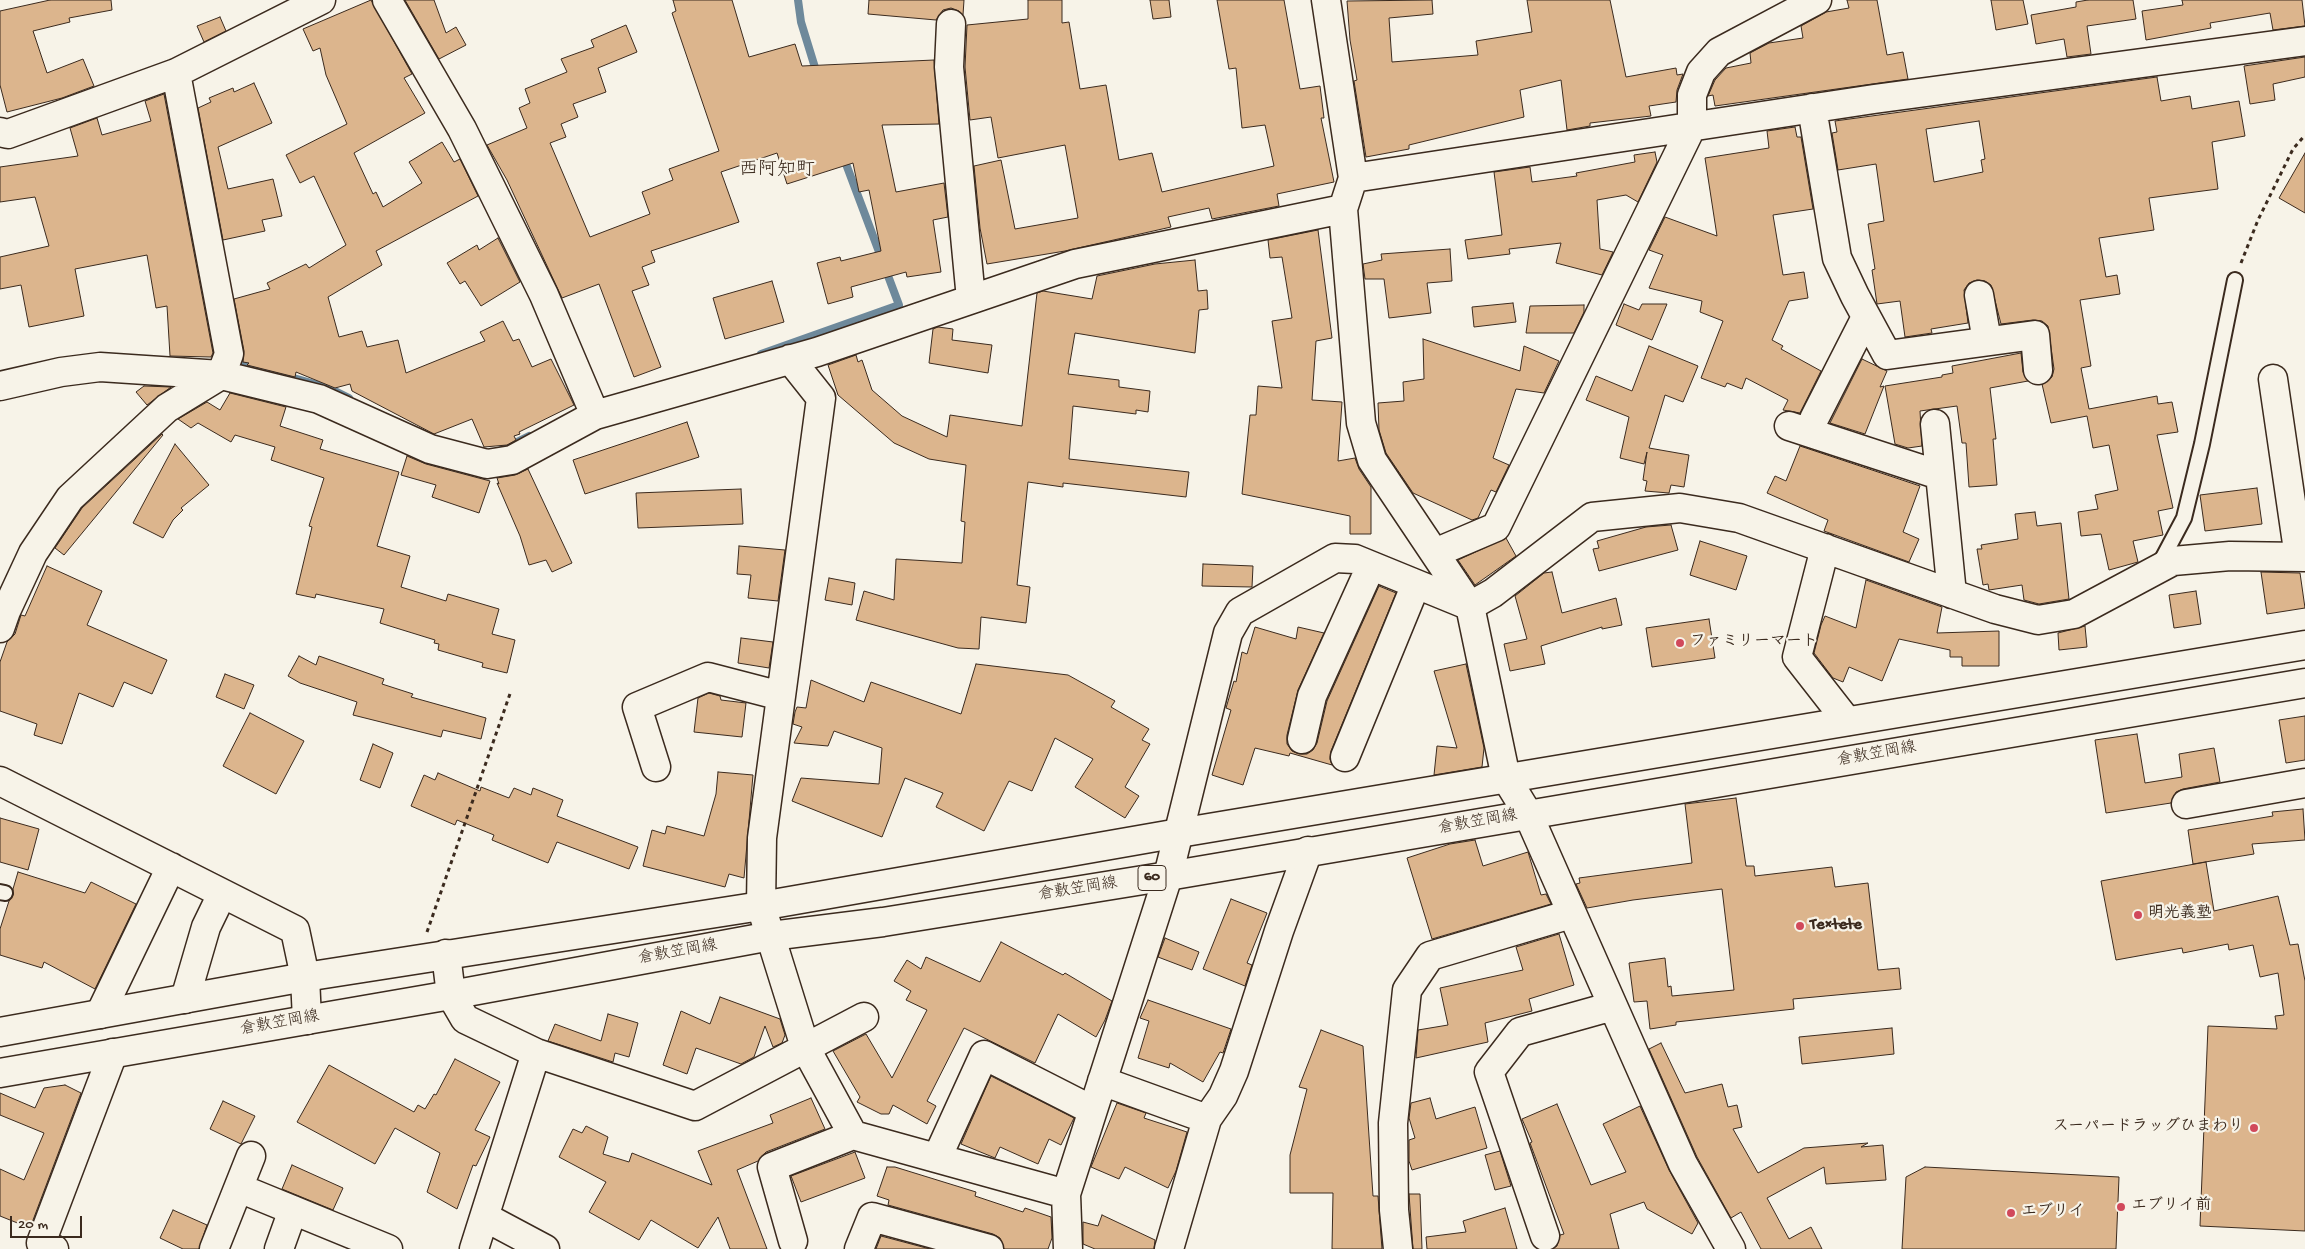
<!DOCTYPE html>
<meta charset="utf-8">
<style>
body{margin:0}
#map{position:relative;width:2305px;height:1249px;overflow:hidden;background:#f7f3e8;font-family:"Gochi Hand",sans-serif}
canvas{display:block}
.scale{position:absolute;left:10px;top:1216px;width:72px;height:22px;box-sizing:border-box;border:2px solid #3b2a1e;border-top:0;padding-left:6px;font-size:15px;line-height:18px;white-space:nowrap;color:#3b2a1e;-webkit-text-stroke:4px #f7f3e8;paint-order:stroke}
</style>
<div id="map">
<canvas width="2305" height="1249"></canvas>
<div class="scale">20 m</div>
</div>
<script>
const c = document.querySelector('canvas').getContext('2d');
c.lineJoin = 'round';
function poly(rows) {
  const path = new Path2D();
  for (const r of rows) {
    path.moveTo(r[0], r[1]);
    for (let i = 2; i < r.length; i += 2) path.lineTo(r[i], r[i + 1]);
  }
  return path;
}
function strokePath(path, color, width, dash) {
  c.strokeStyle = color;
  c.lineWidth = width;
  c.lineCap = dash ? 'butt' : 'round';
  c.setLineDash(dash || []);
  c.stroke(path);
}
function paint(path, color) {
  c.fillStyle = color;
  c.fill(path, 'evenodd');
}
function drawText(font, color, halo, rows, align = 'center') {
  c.font = font + ' "Gochi Hand","Klee One",sans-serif';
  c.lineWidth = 4.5;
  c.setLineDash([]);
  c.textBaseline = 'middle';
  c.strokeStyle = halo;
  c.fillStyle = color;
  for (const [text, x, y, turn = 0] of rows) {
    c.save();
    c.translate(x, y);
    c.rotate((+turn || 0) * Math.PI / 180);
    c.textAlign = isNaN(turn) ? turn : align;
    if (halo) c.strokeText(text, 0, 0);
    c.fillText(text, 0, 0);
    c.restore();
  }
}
const stream = poly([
 [798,0,801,22,817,74],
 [761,354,899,305,843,156],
 [231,365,244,364,329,388,349,398],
 [499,451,529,436]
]);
const building = poly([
 [50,0,111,0,112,10,69,18,70,22,33,31,47,73,83,59,94,86,62,98,7,112,0,85,0,11,50,0],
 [371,0,412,74,404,78,425,113,354,153,373,194,376,192,383,207,422,183,409,162,442,142,454,162,460,159,478,196,376,251,382,265,328,297,339,337,362,331,367,347,398,340,406,373,485,341,480,332,503,321,513,341,519,339,532,367,551,359,574,405,519,432,520,434,514,436,516,440,507,445,484,447,472,419,434,434,352,391,350,384,335,388,296,372,295,377,247,365,249,363,243,362,244,351,234,299,270,289,267,283,306,264,309,268,346,245,314,176,300,183,286,155,347,124,326,75,320,48,313,51,303,29,371,0],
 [405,0,434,0,446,33,456,27,466,45,439,59,405,0],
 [673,0,732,0,749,57,795,44,802,66,934,60,939,124,882,125,896,192,944,183,948,217,933,220,941,272,907,277,906,272,851,287,853,297,828,304,817,263,840,257,841,261,881,251,869,190,859,192,853,163,787,184,777,153,721,172,739,222,651,251,655,262,642,267,649,285,632,291,661,367,634,377,599,284,562,298,507,180,487,145,527,128,519,108,530,103,525,89,567,72,561,59,594,47,591,40,626,25,637,52,598,68,606,92,573,104,578,117,561,124,566,137,550,143,590,237,650,214,642,192,673,180,669,169,719,151,672,13,676,11,673,0],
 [869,0,964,0,963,15,959,11,951,8,943,10,936,20,868,14,869,0],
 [1028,0,1062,0,1062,23,1069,22,1080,89,1106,85,1119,160,1152,153,1162,192,1274,166,1265,125,1242,128,1236,68,1229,69,1217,0,1284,0,1300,89,1320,86,1324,118,1321,118,1334,182,1277,194,1279,206,1212,219,1209,208,1168,217,1171,227,1065,251,987,264,980,228,974,166,1001,160,1015,229,1078,218,1065,145,998,158,991,117,970,120,965,67,967,25,1028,19,1028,0],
 [1150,0,1169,0,1171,17,1153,19,1150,0],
 [1432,0,1433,14,1389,18,1392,62,1478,55,1476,41,1532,32,1527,0,1610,0,1626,77,1676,68,1677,75,1683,74,1677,90,1676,102,1649,106,1651,116,1590,123,1590,126,1567,130,1561,80,1520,90,1524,117,1409,145,1409,149,1366,157,1354,81,1357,80,1350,40,1347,1,1432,0],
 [1847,0,1877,0,1887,55,1903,52,1908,79,1715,106,1713,95,1708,96,1715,80,1726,68,1751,63,1750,53,1769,43,1803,38,1801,26,1826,12,1849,8,1847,0],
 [1991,0,2023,0,2028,24,1996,30,1991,0],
 [2088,0,2133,0,2136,19,2087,26,2091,54,2067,57,2064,39,2036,44,2031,15,2076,7,2076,2,2088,0],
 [2182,0,2302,0,2305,26,2273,30,2270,13,2210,23,2211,28,2146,40,2142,11,2183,5,2182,0],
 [220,17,226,31,204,42,197,26,220,17],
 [2305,57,2305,77,2273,84,2275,100,2250,104,2244,66,2305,57],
 [2157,77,2161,101,2190,96,2192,109,2239,101,2245,136,2212,142,2218,189,2149,198,2154,230,2099,238,2106,277,2117,275,2120,294,2080,300,2091,366,2081,368,2089,409,2157,396,2158,404,2172,402,2178,432,2157,435,2173,508,2158,511,2163,535,2133,541,2138,562,2109,570,2101,534,2081,536,2078,512,2098,509,2095,495,2118,490,2109,445,2093,448,2087,416,2051,423,2042,384,2052,377,2054,369,2048,326,2042,321,2033,320,2001,324,1991,285,1985,281,1977,280,1969,283,1964,290,1968,323,1931,329,1932,333,1905,337,1900,301,1877,304,1872,270,1875,269,1868,224,1884,221,1876,164,1838,170,1832,133,1837,132,1835,121,2157,77],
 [1979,121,1985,159,1981,160,1983,172,1934,182,1926,129,1979,121],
 [254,83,272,123,218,147,228,189,273,179,282,216,262,220,265,231,223,240,198,108,211,102,209,98,233,88,234,92,254,83],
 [164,94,213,353,211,357,170,356,167,306,156,308,147,255,75,269,84,316,29,327,21,285,0,289,0,257,49,246,35,197,0,202,0,167,78,156,70,128,97,118,102,135,151,121,145,101,164,94],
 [1795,127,1797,137,1801,137,1813,209,1773,215,1783,275,1804,272,1808,298,1789,301,1772,340,1783,346,1781,349,1821,371,1800,413,1783,410,1788,400,1746,378,1742,389,1727,383,1725,387,1701,378,1723,321,1700,312,1702,301,1649,288,1663,255,1649,250,1665,217,1717,236,1705,158,1769,148,1767,131,1795,127],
 [1655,152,1657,162,1638,202,1626,195,1597,200,1600,249,1613,252,1602,275,1556,263,1561,243,1509,249,1510,254,1468,259,1465,240,1502,235,1494,172,1530,167,1532,182,1577,176,1576,173,1635,162,1634,155,1655,152],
 [2305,153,2305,213,2279,198,2305,153],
 [1318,230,1332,338,1316,341,1312,400,1342,402,1338,461,1355,458,1359,469,1371,487,1371,534,1350,534,1350,516,1242,494,1250,415,1256,415,1258,386,1282,388,1272,321,1292,318,1282,257,1270,258,1268,240,1318,230],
 [498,238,520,282,481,306,465,281,460,284,447,263,477,245,479,250,498,238],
 [1450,249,1452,281,1427,283,1431,313,1389,318,1384,279,1365,279,1363,264,1382,260,1381,254,1450,249],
 [1195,260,1198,291,1207,290,1208,309,1199,310,1195,353,1075,333,1068,374,1119,380,1119,387,1150,391,1148,412,1136,410,1136,414,1073,406,1069,459,1189,472,1186,497,1063,483,1063,487,1028,482,1017,585,1030,587,1026,623,981,617,979,649,958,648,856,620,864,591,894,600,896,559,962,563,965,522,961,521,966,465,929,459,894,443,838,395,828,365,856,355,858,362,862,360,872,390,902,416,947,437,950,415,1022,426,1037,293,1043,291,1092,299,1097,276,1155,264,1195,260],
 [772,281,784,322,725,339,713,298,772,281],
 [1513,303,1516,322,1474,327,1472,307,1513,303],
 [1624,304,1639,310,1642,304,1667,304,1652,340,1616,325,1624,304],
 [1584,305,1584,312,1574,333,1526,333,1530,306,1584,305],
 [938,327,953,329,952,340,992,345,988,373,929,363,933,329,938,327],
 [1423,339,1520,371,1524,346,1559,361,1544,393,1516,389,1493,458,1509,465,1496,492,1491,490,1478,518,1472,520,1413,493,1386,453,1379,430,1378,403,1404,401,1403,382,1424,379,1423,339],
 [1649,346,1698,366,1683,402,1665,395,1649,448,1689,455,1684,487,1671,485,1669,493,1645,491,1647,481,1643,480,1647,452,1644,464,1620,458,1629,417,1586,400,1596,376,1632,391,1649,346],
 [2021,353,2023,372,2028,381,1990,388,1996,439,1993,439,1997,485,1969,487,1966,443,1962,443,1957,406,1920,411,1922,446,1908,448,1895,444,1885,386,1942,377,1942,375,1953,373,1952,366,2021,353],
 [1862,359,1887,371,1880,387,1884,386,1865,434,1830,423,1862,359],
 [144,386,171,387,147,405,136,392,144,386],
 [230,393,286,407,280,426,323,440,320,449,399,472,377,546,410,556,401,587,446,601,448,594,499,609,492,634,515,640,507,673,482,667,483,663,438,650,439,644,434,643,435,640,380,623,384,609,316,594,315,598,296,594,312,527,309,526,324,478,271,460,275,447,235,435,231,442,198,423,191,428,178,419,207,402,220,410,230,393],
 [687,422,699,457,585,494,573,460,687,422],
 [162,434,163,435,64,555,55,548,82,508,162,434],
 [175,444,209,485,181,508,183,510,173,520,163,538,133,523,175,444],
 [1800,446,1920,486,1903,532,1919,539,1909,562,1824,531,1828,520,1767,493,1775,476,1786,481,1800,446],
 [407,456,426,464,490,481,479,513,432,497,436,485,401,475,407,456],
 [528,469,572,563,552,572,546,560,529,565,520,536,497,483,499,484,497,478,515,475,528,469],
 [2257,488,2262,524,2205,531,2200,495,2257,488],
 [741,489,743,524,638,528,636,493,741,489],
 [2035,512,2037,526,2061,523,2069,599,2039,604,2024,600,2022,585,1989,590,1988,584,1983,585,1977,549,1982,549,1981,545,2018,539,2015,514,2035,512],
 [1671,525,1678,550,1599,571,1593,549,1599,548,1597,541,1646,527,1671,525],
 [1506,538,1516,556,1475,585,1458,560,1506,538],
 [1700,541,1747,556,1736,590,1690,575,1700,541],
 [739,546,785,550,778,601,748,598,751,575,737,574,739,546],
 [1203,564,1253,566,1252,587,1202,586,1203,564],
 [47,566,102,591,87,625,167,660,152,694,124,682,113,707,79,693,62,744,34,735,37,724,0,711,0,662,7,642,15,634,21,615,25,616,47,566],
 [1552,572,1562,613,1616,598,1622,625,1602,629,1602,627,1541,646,1545,664,1510,671,1504,644,1527,639,1515,596,1544,573,1552,572],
 [2261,572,2300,573,2305,608,2267,614,2261,572],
 [829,578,855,583,852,605,825,600,829,578],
 [1866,580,1942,607,1937,633,1999,631,1999,666,1962,666,1962,657,1950,657,1950,650,1899,639,1882,681,1849,667,1843,682,1833,678,1814,653,1821,625,1825,616,1856,628,1866,580],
 [1379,586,1396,593,1331,751,1330,759,1332,765,1290,753,1289,756,1255,748,1243,785,1212,775,1231,710,1226,708,1234,681,1236,682,1242,652,1247,654,1255,627,1296,639,1298,627,1324,633,1298,690,1287,735,1287,744,1292,751,1299,754,1307,754,1313,750,1317,743,1327,701,1379,586],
 [2196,591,2201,624,2174,628,2169,595,2196,591],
 [1709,619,1715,658,1652,667,1646,628,1709,619],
 [2085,626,2087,647,2059,650,2058,633,2085,626],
 [741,638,773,642,769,668,738,663,741,638],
 [299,656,316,665,319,656,384,679,382,684,413,694,411,697,486,718,481,739,443,730,441,737,353,715,357,702,300,683,288,676,299,656],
 [976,664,1068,675,1115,701,1111,707,1149,729,1142,740,1150,744,1125,787,1139,796,1125,818,1075,787,1093,759,1055,738,1032,791,1009,781,984,831,936,807,943,793,905,778,882,837,792,801,801,778,879,784,882,748,834,731,828,746,794,743,802,727,793,724,795,712,797,707,806,708,811,680,864,702,871,682,961,714,976,664],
 [1466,664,1484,748,1482,767,1434,775,1437,746,1457,748,1434,671,1466,664],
 [225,674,254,685,244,709,216,697,225,674],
 [709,693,720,696,721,700,746,703,742,737,694,732,698,698,709,693],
 [250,713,304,741,276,794,223,766,250,713],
 [2305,716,2305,760,2286,763,2279,720,2305,716],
 [2137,734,2145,783,2182,777,2179,754,2214,748,2220,782,2183,789,2176,792,2171,803,2106,813,2095,740,2137,734],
 [373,744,393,753,380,788,360,780,373,744],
 [718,772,753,775,744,878,729,874,725,887,643,866,652,830,665,834,667,826,704,836,716,794,718,772],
 [438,773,480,791,481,787,509,798,514,788,531,795,533,788,563,800,557,816,638,847,629,869,557,842,548,863,492,840,494,835,457,820,455,825,411,806,424,775,435,780,438,773],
 [1736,798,1746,866,1754,866,1755,876,1832,867,1835,887,1868,883,1878,970,1899,968,1901,989,1793,999,1794,1009,1676,1022,1676,1025,1650,1029,1647,1001,1634,1002,1629,963,1665,958,1668,987,1671,986,1672,996,1734,990,1722,889,1633,900,1587,908,1576,884,1580,883,1579,878,1692,863,1685,804,1736,798],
 [2303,809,2305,840,2252,844,2254,854,2193,864,2188,830,2273,816,2272,812,2303,809],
 [0,818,39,829,28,870,0,862,0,818],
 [1475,840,1483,866,1528,852,1541,895,1546,894,1551,904,1432,939,1407,858,1450,844,1475,840],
 [2206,862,2214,911,2278,896,2290,945,2298,944,2305,981,2305,1231,2200,1226,2208,1026,2277,1029,2275,1016,2284,1015,2278,973,2260,977,2253,945,2229,950,2228,944,2183,953,2182,948,2116,960,2101,881,2206,862],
 [18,872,85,893,91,882,136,904,95,989,44,962,42,968,0,955,0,929,9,901,13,895,13,889,18,872],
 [1231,899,1267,913,1247,963,1252,965,1245,986,1203,969,1231,899],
 [1559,934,1574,985,1529,999,1532,1011,1485,1023,1488,1042,1416,1058,1418,1030,1448,1025,1440,988,1523,970,1516,947,1559,934],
 [1165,938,1199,952,1192,970,1158,957,1165,938],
 [1001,942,1063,975,1065,973,1112,1001,1105,1020,1096,1037,1058,1014,1035,1063,964,1028,927,1101,936,1106,927,1124,893,1105,889,1114,881,1114,857,1102,860,1097,833,1051,866,1034,892,1078,927,1010,906,1000,911,991,894,981,907,960,921,969,926,957,980,982,1001,942],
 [720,997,780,1019,785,1035,782,1043,773,1047,765,1026,754,1057,741,1064,696,1048,687,1074,663,1065,681,1011,710,1024,720,997],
 [1148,1000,1231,1029,1223,1053,1220,1052,1203,1082,1170,1063,1169,1068,1138,1058,1149,1021,1140,1018,1148,1000],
 [608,1014,638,1023,629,1057,615,1053,613,1062,548,1041,555,1024,601,1041,608,1014],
 [1892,1028,1894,1054,1802,1064,1799,1037,1892,1028],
 [1321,1030,1363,1046,1373,1196,1378,1196,1382,1249,1332,1249,1333,1193,1290,1193,1290,1155,1307,1089,1299,1087,1321,1030],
 [1661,1043,1685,1093,1722,1084,1728,1107,1737,1105,1742,1127,1733,1129,1758,1173,1804,1148,1868,1143,1861,1147,1883,1145,1886,1180,1826,1184,1824,1167,1767,1198,1789,1239,1811,1227,1822,1249,1761,1249,1741,1212,1731,1218,1697,1157,1649,1049,1661,1043],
 [455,1059,500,1082,475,1130,490,1137,476,1166,473,1165,457,1209,427,1192,440,1153,395,1128,375,1164,297,1122,329,1065,414,1112,418,1105,425,1109,434,1094,436,1095,455,1059],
 [991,1076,1074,1118,1061,1145,1049,1139,1038,1164,1000,1147,995,1158,961,1144,991,1076],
 [65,1085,81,1093,30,1228,0,1216,0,1169,24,1180,44,1133,0,1115,0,1093,35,1108,44,1088,65,1085],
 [811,1098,825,1129,766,1152,758,1161,737,1170,767,1249,730,1249,718,1217,698,1248,651,1220,639,1240,589,1212,606,1182,559,1157,573,1129,582,1133,586,1126,608,1137,603,1154,629,1162,632,1153,712,1185,698,1151,773,1123,770,1115,811,1098],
 [1430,1098,1436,1119,1475,1107,1487,1148,1412,1170,1409,1161,1409,1140,1415,1138,1409,1118,1411,1103,1430,1098],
 [223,1101,255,1116,241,1144,210,1129,223,1101],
 [1117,1103,1146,1113,1144,1118,1187,1132,1176,1171,1168,1188,1125,1167,1119,1179,1091,1167,1117,1103],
 [1557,1104,1591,1185,1626,1172,1603,1124,1640,1106,1669,1170,1698,1223,1692,1234,1647,1209,1644,1202,1610,1214,1619,1249,1553,1249,1557,1246,1560,1235,1564,1234,1530,1143,1532,1142,1522,1119,1557,1104],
 [1500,1151,1511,1186,1495,1190,1485,1155,1500,1151],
 [855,1152,865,1178,801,1202,791,1176,855,1152],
 [292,1165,343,1188,333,1210,282,1189,292,1165],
 [887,1167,895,1167,976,1192,975,1196,1023,1212,1025,1208,1051,1217,1052,1238,1048,1249,1004,1249,1000,1238,993,1234,888,1205,889,1200,877,1196,887,1167],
 [1925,1167,2119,1177,2116,1249,1902,1249,1906,1177,1925,1167],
 [1409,1194,1420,1194,1422,1249,1413,1249,1409,1194],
 [1505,1208,1517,1249,1427,1249,1426,1237,1466,1232,1463,1221,1505,1208],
 [173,1210,207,1225,199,1249,183,1249,160,1238,173,1210],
 [1102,1215,1155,1240,1154,1249,1095,1249,1083,1244,1083,1222,1098,1226,1102,1215],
 [881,1236,930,1249,876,1249,881,1236]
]);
const path = poly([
 [2241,263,2258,220,2293,149,2305,135],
 [427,932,511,691]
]);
const service = poly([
 [2159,565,2184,518,2202,444,2235,280],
 [0,892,5,893]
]);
const minor = poly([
 [387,0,462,129,544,295,595,415],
 [1326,0,1353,178,1343,209,1361,423,1372,460,1470,606,1506,778,1528,814,1683,1164,1731,1249],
 [951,24,949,67,971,299],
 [1812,108,1837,258,1855,296,1887,355,2035,335,2038,370],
 [0,132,8,134,176,73,321,0],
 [1353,178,1874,99,2305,41],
 [1979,295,1987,341],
 [790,359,821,398,762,838,761,906,805,1047,853,1135],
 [2273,379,2299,557],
 [0,386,61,372,100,367,221,375,319,399,430,449,487,464,512,460,595,415,817,352,1075,264,1343,209],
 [1814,419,1866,317],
 [1935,424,1952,594],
 [1789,426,1939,475],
 [1825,548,1797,657,1847,721],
 [1435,553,1496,527,1692,126,1692,95,1701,72,1719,52,1817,0],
 [1470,606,1493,593,1592,517,1680,508,1739,518,1995,609,2038,620,2074,614,2173,561,2230,556,2305,557],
 [0,628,6,611,33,553,70,498,167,408,221,375,229,354,176,73],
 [1302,739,1312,696,1371,566],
 [1345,757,1416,584],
 [656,767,637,707,708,677,781,696],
 [0,781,295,930,305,977,307,1020],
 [2186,804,2305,783],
 [446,954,451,995,465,1019,536,1053,695,1106,864,1017],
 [185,999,206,927,222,894],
 [100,1014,171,867],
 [1102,1081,1207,1119],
 [937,1158,984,1055,1092,1110],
 [239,1188,388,1249],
 [485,1217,545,1249],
 [1545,1236,1489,1072,1520,1032,1613,1006],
 [793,1241,772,1167,853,1135,1066,1194],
 [54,1249,41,1243,113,1053],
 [214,1249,251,1156],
 [279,1249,293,1210],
 [474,1249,536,1053],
 [859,1249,872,1217,989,1249],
 [1068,1249,1066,1194,1168,876,1228,633,1240,612,1335,558,1355,559,1470,606],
 [1169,1249,1207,1119,1223,1096,1234,1071,1279,931,1308,851],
 [1398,1249,1394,1210,1393,1123,1407,990,1430,956,1571,914]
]);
const primary = poly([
 [0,1032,305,977,761,906,1179,833,2305,645],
 [0,1073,451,995,771,936,883,922,1168,876,2305,683]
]);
const markers = [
 [1680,643,5,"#d1495b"],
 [2138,915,5,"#d1495b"],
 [1800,926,5,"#d1495b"],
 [2254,1128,5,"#d1495b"],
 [2121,1207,5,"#d1495b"],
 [2011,1213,5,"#d1495b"]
];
const shields = [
 [1152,878,28]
];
const shieldNames = [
 ["60",1152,878]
];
const poiNames = [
 ["ファミリーマート",1690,643],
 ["明光義塾",2148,915],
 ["Te×tete",1810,926],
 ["スーパードラッグひまわり",2244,1128,"right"],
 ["エブリイ前",2131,1207],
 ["エブリイ",2021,1213]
];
const streetNames = [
 ["倉敷笠岡線",1877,755,-10],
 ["倉敷笠岡線",1478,823,-10],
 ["倉敷笠岡線",1078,890,-9],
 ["倉敷笠岡線",678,953,-10],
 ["倉敷笠岡線",280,1024,-10]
];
const quarterNames = [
 ["西阿知町",777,171]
];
strokePath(stream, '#6e899b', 8);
paint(building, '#dcb58d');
strokePath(building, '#3b2a1e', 1);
strokePath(service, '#3b2a1e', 18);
strokePath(minor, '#3b2a1e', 31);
strokePath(primary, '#3b2a1e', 31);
strokePath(path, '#3b2a1e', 3, [4, 4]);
strokePath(service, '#f7f3e8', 14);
strokePath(minor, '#f7f3e8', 28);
strokePath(primary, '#f7f3e8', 28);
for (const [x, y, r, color] of markers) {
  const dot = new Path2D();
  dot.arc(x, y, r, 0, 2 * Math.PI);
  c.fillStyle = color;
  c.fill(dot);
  strokePath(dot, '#f7f3e8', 2);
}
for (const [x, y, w] of shields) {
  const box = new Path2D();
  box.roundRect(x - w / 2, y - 12.5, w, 25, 4);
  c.fillStyle = '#f7f3e8';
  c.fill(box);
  strokePath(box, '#3b2a1e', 1);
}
drawText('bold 15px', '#3b2a1e', null, shieldNames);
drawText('bold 16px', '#3b2a1e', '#f7f3e8', poiNames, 'left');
drawText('16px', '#3b2a1e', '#f7f3e8', streetNames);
drawText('19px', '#3b2a1e', '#f7f3e8', quarterNames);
</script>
